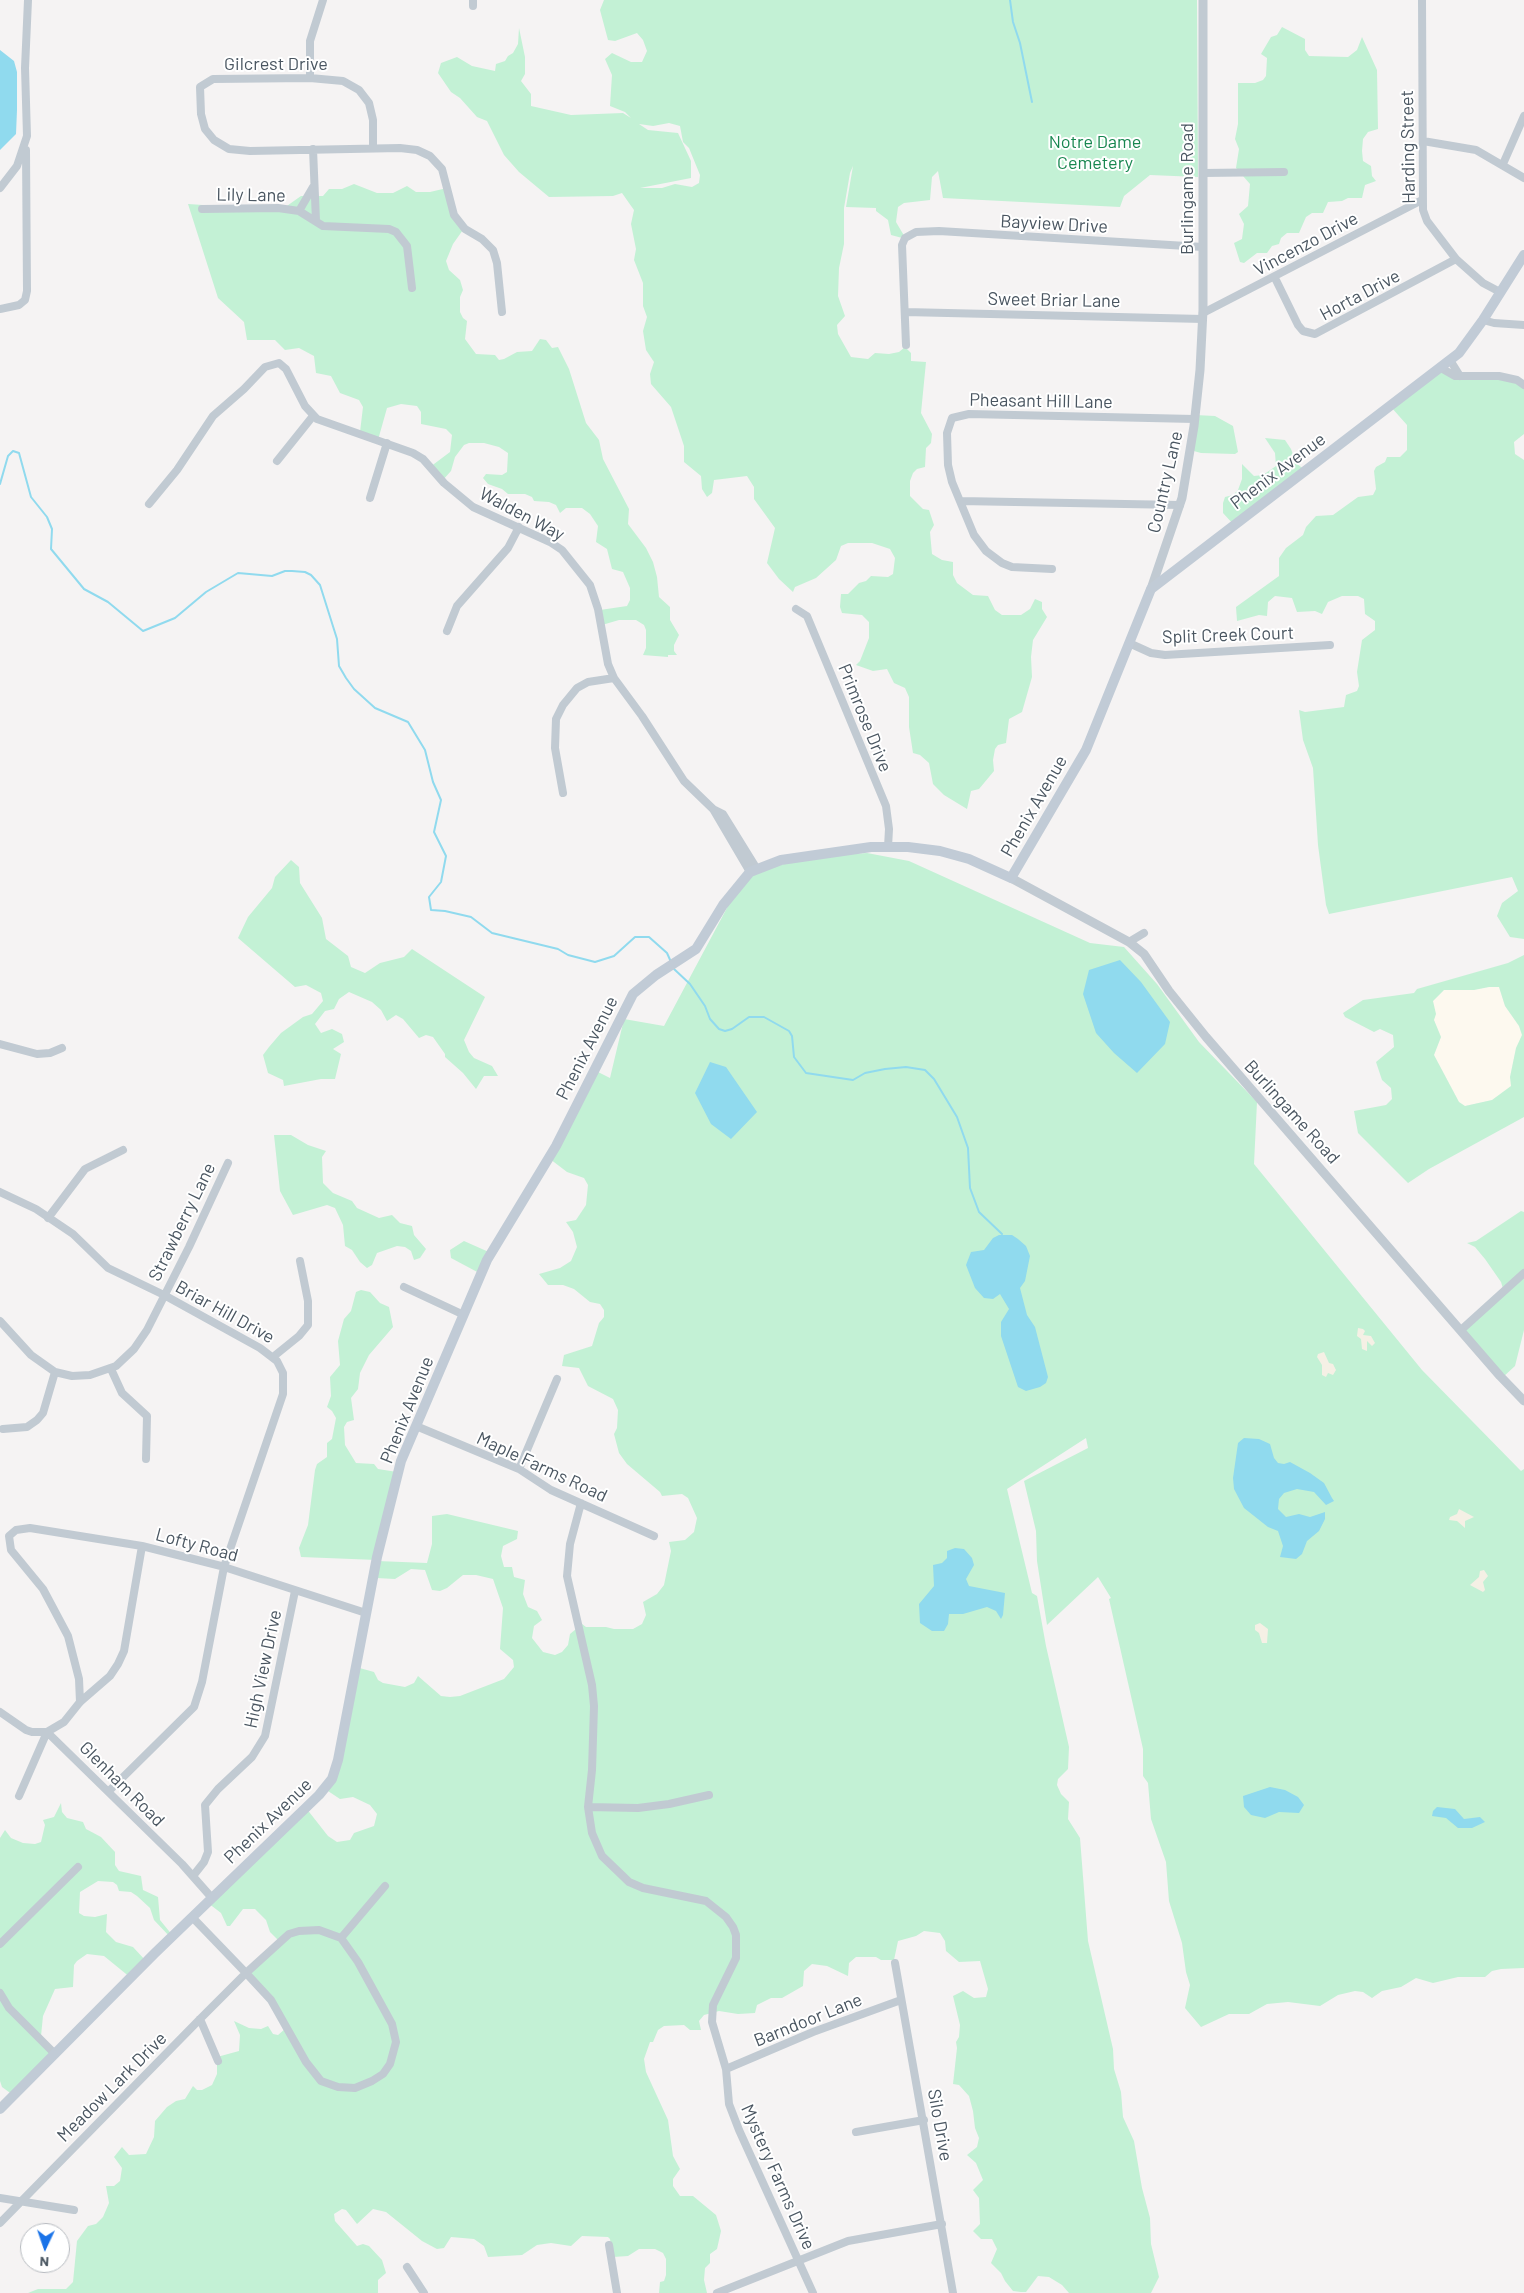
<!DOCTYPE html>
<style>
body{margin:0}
#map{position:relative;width:1524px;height:2293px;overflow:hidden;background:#f5f3f3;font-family:Barlow,sans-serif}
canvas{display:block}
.north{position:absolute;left:20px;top:2223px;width:50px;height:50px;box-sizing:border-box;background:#fff;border:1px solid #b7bbc0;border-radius:50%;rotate:183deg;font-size:14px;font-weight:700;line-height:20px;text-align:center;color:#4a5661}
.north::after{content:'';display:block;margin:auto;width:18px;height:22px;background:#1a73e8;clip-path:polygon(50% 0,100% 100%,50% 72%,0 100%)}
</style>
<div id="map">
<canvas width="1524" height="2293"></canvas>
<div class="north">N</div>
</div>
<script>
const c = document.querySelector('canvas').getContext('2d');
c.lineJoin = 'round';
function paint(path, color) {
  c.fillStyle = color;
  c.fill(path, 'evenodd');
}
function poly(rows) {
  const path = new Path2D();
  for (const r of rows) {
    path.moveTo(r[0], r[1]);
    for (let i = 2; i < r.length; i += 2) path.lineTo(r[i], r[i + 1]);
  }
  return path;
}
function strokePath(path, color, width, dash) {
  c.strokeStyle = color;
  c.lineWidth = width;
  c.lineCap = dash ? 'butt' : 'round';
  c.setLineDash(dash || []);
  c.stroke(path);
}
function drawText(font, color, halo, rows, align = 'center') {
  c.font = font + ' Barlow,sans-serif';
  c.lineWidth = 4;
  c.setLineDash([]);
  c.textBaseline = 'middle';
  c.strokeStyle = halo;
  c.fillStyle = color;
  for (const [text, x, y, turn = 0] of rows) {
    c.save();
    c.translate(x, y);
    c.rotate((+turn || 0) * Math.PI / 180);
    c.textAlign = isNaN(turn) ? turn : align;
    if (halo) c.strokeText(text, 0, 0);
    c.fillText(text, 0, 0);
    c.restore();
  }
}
const commercial = poly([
 [1489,987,1499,987,1505,1006,1519,1026,1522,1035,1516,1048,1510,1077,1512,1086,1492,1100,1465,1106,1459,1102,1434,1055,1441,1037,1434,1020,1433,1001,1444,990,1474,990]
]);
const green = poly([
 [604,0,1197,0,1198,177,1150,175,1124,196,1120,207,943,198,938,171,932,177,930,200,904,203,898,207,896,222,906,239,891,235,888,220,876,211,876,208,846,207,853,166,850,173,844,208,844,244,839,268,838,296,845,316,837,325,838,334,851,357,868,359,875,353,889,354,899,352,905,347,911,353,911,361,926,362,921,413,932,434,931,443,926,448,925,467,917,469,913,473,910,481,910,496,923,509,929,510,934,525,930,532,932,554,942,560,953,562,953,575,957,583,973,595,988,596,995,610,1002,615,1021,615,1030,609,1035,599,1042,602,1042,609,1047,617,1033,640,1031,657,1032,677,1022,712,1009,719,1006,743,998,745,995,749,993,760,994,771,979,789,971,791,967,809,944,795,933,784,929,763,920,755,913,753,909,727,909,697,905,688,894,683,887,669,873,671,856,665,860,661,869,638,869,622,862,615,842,613,840,607,841,594,848,594,859,583,866,581,871,576,888,577,893,574,895,558,890,549,872,543,848,543,841,546,836,560,816,578,795,587,793,592,779,579,767,563,775,528,754,499,754,487,747,476,714,480,712,493,707,497,702,489,701,476,684,462,684,446,671,407,651,384,650,374,654,362,646,350,643,331,647,317,643,306,643,283,634,260,636,249,631,224,634,210,629,203,622,193,613,196,549,197,519,172,504,155,487,121,477,117,460,98,451,92,438,73,441,63,457,57,472,66,495,71,496,64,505,61,508,56,513,53,518,44,519,28,525,57,525,74,521,81,531,94,531,106,571,115,623,113,631,118,625,112,610,106,612,75,605,59,612,53,631,62,642,62,647,51,643,40,637,33,615,41,608,40,600,10],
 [669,123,680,126,683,142,689,148,700,175,699,183,692,187,675,184,662,188,640,188,691,178,691,161,678,133,648,130,639,124,653,126],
 [1282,27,1305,39,1305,50,1309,56,1348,57,1357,50,1362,37,1377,70,1378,129,1368,132,1363,139,1362,151,1363,161,1371,166,1372,176,1376,181,1365,185,1362,198,1348,198,1342,201,1328,202,1323,213,1312,213,1306,217,1299,233,1287,233,1281,238,1279,244,1272,246,1267,253,1257,253,1244,263,1240,262,1234,243,1242,239,1244,224,1239,214,1248,206,1250,184,1236,168,1239,149,1235,139,1238,124,1238,83,1255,83,1263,80,1266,76,1267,58,1261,54,1271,37,1277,35],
 [354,184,377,193,393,193,407,186,416,192,430,192,447,188,453,208,465,227,453,244,446,261,449,270,460,280,463,290,460,297,460,312,463,318,467,321,465,339,476,354,495,355,499,360,504,359,517,352,532,351,540,339,546,340,552,348,558,347,569,369,586,423,599,440,603,459,629,509,628,524,646,548,653,562,657,577,659,597,670,607,670,620,679,635,674,645,674,651,677,655,668,655,668,657,643,655,646,648,646,630,644,625,636,620,619,620,602,625,600,610,627,606,630,600,630,588,623,572,612,569,607,549,596,542,598,526,590,514,582,508,566,508,560,513,556,505,549,502,534,501,532,497,525,494,508,494,502,489,488,484,483,478,486,474,502,475,507,472,508,453,499,447,484,443,469,443,464,445,455,457,451,471,442,481,430,467,450,452,452,435,446,429,421,424,421,412,417,406,401,404,387,408,378,440,360,432,363,407,359,400,340,393,331,376,316,373,314,356,299,348,285,350,275,340,247,340,244,322,218,298,188,204,264,209,284,208,301,196,323,196,329,189,342,189],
 [1440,369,1451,375,1499,375,1524,384,1524,434,1514,442,1515,454,1524,460,1524,939,1510,937,1497,916,1502,903,1518,891,1512,877,1329,914,1326,905,1318,845,1313,768,1303,740,1299,710,1305,712,1344,707,1346,695,1357,691,1359,686,1357,672,1362,640,1375,630,1375,621,1365,614,1364,599,1358,596,1342,596,1328,602,1322,614,1315,611,1297,612,1292,598,1275,596,1268,602,1267,616,1259,615,1237,621,1236,607,1279,576,1279,558,1286,548,1303,535,1306,527,1316,516,1333,515,1358,497,1373,495,1376,489,1374,471,1376,467,1385,462,1387,457,1400,457,1407,450,1407,425,1391,407],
 [1195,415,1215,416,1233,426,1238,452,1235,454,1201,453,1190,450],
 [1265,438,1285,440,1291,449,1296,463,1306,471,1234,525,1223,513,1223,503,1225,497,1233,495,1238,490,1242,479,1242,464,1254,476,1263,475,1276,466,1275,453],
 [867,853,909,861,1090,943,1124,947,1157,984,1199,1042,1257,1102,1254,1164,1422,1370,1521,1471,1524,1469,1524,1968,1501,1969,1492,1971,1485,1977,1458,1977,1433,1983,1416,1978,1401,1987,1382,1991,1372,1998,1363,1992,1355,1991,1338,1995,1320,2006,1288,2002,1267,2004,1249,2014,1229,2014,1201,2027,1190,2014,1185,2008,1190,1985,1186,1972,1182,1943,1169,1901,1166,1862,1151,1819,1148,1783,1143,1776,1143,1749,1109,1599,1111,1598,1098,1577,1047,1625,1037,1561,1036,1531,1024,1481,1088,1448,1086,1438,1007,1489,1032,1593,1037,1596,1046,1646,1069,1747,1068,1769,1058,1779,1057,1785,1061,1794,1069,1802,1068,1819,1080,1838,1088,1941,1113,2049,1114,2069,1121,2092,1123,2117,1134,2141,1142,2188,1150,2218,1151,2244,1159,2277,1151,2293,1069,2293,1062,2285,1049,2277,1038,2276,1026,2292,1021,2292,1013,2291,1005,2281,1001,2273,991,2263,997,2249,992,2239,981,2239,973,2231,980,2224,979,2198,973,2190,983,2180,976,2163,967,2155,977,2147,979,2138,975,2128,973,2111,969,2096,959,2085,953,2084,957,2048,956,2042,959,2037,960,2025,953,1996,963,1991,974,1998,986,1997,988,1989,980,1961,959,1962,946,1951,945,1941,940,1933,924,1931,916,1936,898,1941,894,1960,881,1960,876,1957,856,1957,849,1963,848,1976,827,1966,812,1964,804,1971,803,1986,782,1998,771,1998,757,2005,755,2013,738,2014,719,2011,704,2015,699,2021,701,2030,690,2030,684,2025,664,2026,658,2030,653,2042,650,2042,644,2059,646,2072,668,2120,673,2156,680,2169,673,2179,673,2186,680,2196,693,2196,716,2215,721,2231,717,2249,710,2254,710,2263,705,2268,704,2280,707,2293,659,2293,660,2282,664,2281,666,2275,666,2259,663,2253,655,2249,639,2249,628,2256,613,2257,610,2239,608,2237,582,2236,571,2246,551,2243,537,2245,522,2255,488,2257,484,2246,474,2239,451,2237,444,2248,437,2249,422,2241,386,2212,373,2209,357,2224,346,2210,342,2209,334,2214,335,2221,357,2246,363,2244,369,2246,382,2260,386,2273,378,2280,378,2293,28,2293,38,2289,66,2289,73,2282,77,2241,88,2226,96,2224,103,2217,109,2203,106,2186,114,2186,120,2181,122,2168,114,2157,122,2147,129,2155,146,2154,154,2137,155,2121,167,2107,176,2101,185,2099,193,2086,197,2090,202,2090,212,2085,217,2074,217,2057,239,2051,240,2035,234,2021,249,2028,261,2029,268,2026,273,2034,278,2035,285,2029,285,2023,246,1974,278,1940,270,1932,266,1920,255,1909,243,1909,230,1926,227,1926,221,1913,208,1903,306,1808,328,1836,337,1842,350,1840,354,1833,374,1826,377,1814,370,1805,353,1797,340,1799,325,1789,331,1781,356,1667,374,1672,378,1680,383,1683,405,1687,414,1683,418,1676,441,1696,450,1697,460,1696,504,1679,514,1667,513,1660,500,1649,503,1608,493,1579,476,1575,463,1575,447,1588,440,1591,432,1590,425,1570,411,1569,395,1579,376,1578,377,1561,427,1563,432,1544,432,1516,447,1514,518,1531,517,1539,503,1546,501,1556,504,1567,512,1567,514,1577,525,1580,523,1594,528,1607,537,1611,542,1620,534,1626,532,1638,543,1652,555,1655,562,1652,568,1645,570,1634,582,1624,586,1627,606,1627,614,1629,633,1629,642,1624,646,1615,643,1602,657,1594,664,1585,671,1551,669,1542,685,1540,694,1532,697,1518,688,1498,682,1494,662,1496,660,1492,627,1464,619,1453,614,1434,617,1428,618,1410,613,1399,588,1386,579,1368,562,1366,564,1355,592,1346,599,1323,604,1317,604,1310,600,1304,590,1302,574,1289,563,1285,548,1285,539,1274,560,1268,571,1261,577,1247,573,1232,566,1222,576,1220,586,1205,588,1185,584,1178,567,1172,550,1159,594,1070,610,1078,624,1019,664,1026,744,876,784,864,826,856],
 [291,860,299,867,300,883,322,918,326,939,348,956,351,967,365,973,380,963,404,957,412,949,485,997,464,1040,469,1052,474,1058,492,1066,498,1076,484,1076,476,1089,463,1073,445,1057,445,1054,433,1037,426,1035,419,1038,403,1019,396,1015,387,1021,381,1010,372,1002,349,992,339,999,334,1009,325,1011,315,1024,321,1033,332,1029,342,1034,344,1042,333,1049,341,1054,335,1079,321,1079,284,1086,283,1080,268,1073,263,1055,269,1047,281,1033,303,1017,312,1014,323,1001,321,993,306,985,295,987,238,938,248,917,272,888,275,877],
 [1524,955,1524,1117,1429,1169,1408,1183,1358,1133,1354,1111,1386,1105,1392,1099,1391,1088,1382,1080,1376,1062,1394,1047,1393,1035,1380,1029,1374,1032,1345,1017,1343,1013,1363,1000,1414,993,1417,989,1508,963],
 [1489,987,1499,987,1505,1006,1519,1026,1522,1035,1516,1048,1510,1077,1511,1086,1492,1100,1465,1106,1459,1102,1434,1055,1441,1037,1434,1020,1436,1014,1433,1001,1444,990,1474,990],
 [274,1135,291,1135,308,1145,326,1151,322,1157,323,1183,333,1193,352,1201,357,1208,379,1218,392,1215,400,1223,412,1226,414,1235,426,1249,420,1258,414,1260,411,1251,405,1247,397,1246,377,1253,372,1265,367,1268,360,1262,352,1250,345,1246,343,1225,335,1208,327,1205,293,1215,280,1191],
 [1521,1211,1524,1212,1524,1330,1515,1366,1502,1378,1461,1331,1504,1292,1501,1282,1485,1259,1475,1247,1467,1243,1476,1241],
 [464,1241,491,1253,481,1274,451,1258,450,1250],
 [361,1290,370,1292,380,1303,389,1307,393,1327,369,1355,360,1373,358,1389,351,1398,354,1420,347,1422,344,1427,345,1445,356,1463,374,1464,378,1469,397,1472,377,1560,301,1557,299,1548,308,1525,315,1470,317,1464,327,1457,327,1443,332,1439,336,1418,332,1411,327,1407,331,1396,330,1377,340,1365,338,1341,344,1319,351,1311,356,1292],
 [61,1803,62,1812,67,1818,83,1822,86,1829,101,1837,115,1852,115,1865,119,1871,141,1876,143,1890,158,1897,160,1920,173,1936,171,1938,154,1920,150,1908,137,1896,131,1892,119,1891,117,1885,113,1882,98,1881,80,1892,79,1913,84,1916,95,1917,107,1914,106,1932,116,1942,133,1947,146,1961,131,1978,104,1956,87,1954,77,1961,74,1965,73,1987,55,1989,43,2016,41,2036,54,2054,13,2095,2,2087,0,2081,0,1838,5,1830,11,1838,23,1843,35,1844,41,1842,45,1825,43,1820,54,1817]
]);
const sand = poly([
 [1358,1328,1363,1329,1365,1331,1363,1335,1371,1336,1375,1343,1372,1346,1367,1341,1367,1351,1362,1349,1361,1339,1357,1336],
 [1324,1352,1329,1363,1333,1364,1336,1370,1333,1375,1328,1373,1326,1377,1322,1375,1322,1365,1317,1357,1318,1354],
 [1459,1509,1474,1517,1465,1521,1465,1528,1457,1521,1449,1520,1450,1517,1457,1514],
 [1484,1570,1488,1576,1483,1582,1485,1590,1483,1592,1470,1585,1479,1577,1480,1571],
 [1260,1623,1268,1629,1267,1643,1262,1643,1259,1633,1255,1630,1255,1625]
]);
const water = poly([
 [0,50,14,61,17,72,17,110,16,134,0,150],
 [1120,960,1141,982,1170,1022,1165,1044,1137,1073,1114,1053,1096,1033,1083,994,1089,970],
 [710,1062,726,1067,757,1112,731,1139,711,1124,695,1093],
 [999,1235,1012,1235,1018,1239,1026,1246,1030,1256,1025,1281,1020,1288,1027,1315,1035,1327,1048,1377,1046,1383,1040,1387,1026,1391,1018,1387,1001,1336,1001,1322,1009,1309,1000,1294,993,1299,984,1298,975,1288,966,1265,971,1252,984,1250,993,1238],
 [1244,1438,1259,1439,1270,1444,1274,1458,1278,1463,1284,1464,1290,1462,1310,1473,1324,1483,1332,1498,1334,1501,1326,1505,1314,1492,1297,1489,1284,1493,1279,1499,1278,1509,1286,1517,1299,1514,1310,1517,1325,1512,1325,1519,1319,1531,1307,1541,1302,1554,1296,1559,1280,1557,1283,1546,1278,1531,1268,1527,1244,1508,1234,1489,1233,1478,1238,1443],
 [955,1548,964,1549,972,1558,974,1565,966,1579,969,1586,1005,1593,1003,1615,1001,1619,996,1611,987,1607,963,1614,949,1614,948,1624,944,1631,932,1631,920,1623,919,1604,934,1586,933,1565,942,1563,947,1558,947,1551],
 [1270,1787,1285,1790,1298,1797,1304,1805,1299,1813,1279,1812,1265,1818,1251,1815,1244,1807,1243,1796],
 [1437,1807,1455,1809,1464,1819,1480,1817,1485,1822,1472,1828,1458,1828,1446,1818,1432,1816,1433,1811]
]);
const stream = poly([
 [1010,0,1013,22,1020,43,1032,102],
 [0,484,8,456,13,451,19,453,31,497,47,517,52,529,51,549,84,589,108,602,143,631,175,618,206,592,238,573,272,576,285,571,292,571,305,572,311,575,320,585,337,639,339,666,346,678,354,689,375,708,408,722,425,750,433,782,441,800,434,832,446,856,441,882,429,897,431,910,445,911,471,917,492,933,558,949,568,955,595,962,614,956,635,937,649,937,667,953,671,962],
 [674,969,690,984,705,1006,710,1019,719,1029,725,1031,732,1029,749,1017,764,1017,789,1031,792,1036,794,1057,806,1073,853,1080,865,1073,885,1069,906,1067,925,1070,934,1079,957,1117,968,1148,970,1188,979,1212,1002,1234]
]);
const minor = poly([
 [473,0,473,6],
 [1422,0,1423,210,1427,221,1456,259,1483,283,1500,292],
 [310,78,310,41,323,0],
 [1423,141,1476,150,1524,178],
 [373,148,373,120,369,103,359,90,343,81,310,78,213,79,200,87,201,114,205,129,214,140,229,149,250,151,400,148,417,150,430,156,442,169,454,215,465,229,482,239,493,250,497,263,502,312],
 [313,149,316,221],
 [1503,164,1524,116],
 [1203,173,1284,172],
 [0,188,17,166,27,136,25,68,28,0],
 [202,209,278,208,299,211,323,226,389,229,396,232,407,246,412,288],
 [299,211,313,187],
 [1275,278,1298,325,1303,331,1315,334,1456,259],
 [0,309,19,305,25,300,27,291,26,150],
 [905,312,1203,319],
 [1203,313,1422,200],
 [1483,320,1494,323,1524,325],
 [906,345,902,245,905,238,916,232,939,231,1203,247],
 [1450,360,1460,376],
 [1441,368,1455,376,1499,376,1517,380,1524,385],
 [277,461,313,416],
 [370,498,387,443],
 [960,501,1180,505],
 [149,504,177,470,213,416,244,389,265,367,279,363,286,369,305,406,317,419,413,453,423,459,444,483,473,507,550,542,562,550,590,585,598,609,608,664,614,678,642,716,684,781,713,809],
 [1052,569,1012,567,1002,563,986,551,974,535,952,482,948,465,947,433,952,418,969,414,1194,419],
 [796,609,807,616,886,806,889,829,888,847],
 [447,631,457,606,508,548,519,527],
 [1129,643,1151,653,1165,655,1330,645],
 [563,793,555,748,556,719,563,705,577,688,588,682,614,678],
 [750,872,713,809,723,814,757,869],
 [1129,942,1144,933],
 [0,1044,37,1054,50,1053,62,1048],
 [0,1192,36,1209,73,1234,108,1268,164,1295,260,1348,277,1361,283,1373,283,1394,224,1567,202,1682,194,1707,109,1791],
 [48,1218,85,1169,123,1150],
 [404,1287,464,1315],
 [0,1321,31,1355,55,1372,72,1376,90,1375,116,1366,134,1349,147,1330,189,1247,228,1163],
 [1461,1330,1524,1273],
 [273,1357,299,1336,308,1325,308,1301,300,1261],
 [111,1369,122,1393,147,1416,146,1459],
 [416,1426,519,1469,551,1490,654,1536],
 [3,1429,27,1427,37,1420,43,1413,55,1372],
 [519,1469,557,1379],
 [581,1503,570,1544,567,1576,592,1685,594,1706,592,1770,588,1807,592,1833,602,1856,629,1882,643,1888,706,1901,726,1917,733,1927,736,1935,736,1958,713,2005,712,2022,726,2069,729,2104,739,2130,813,2293],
 [80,1702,79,1679,68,1636,43,1589,11,1550,9,1536,16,1530,30,1528,142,1546,221,1566,366,1613],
 [0,1712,26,1730,32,1732,47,1732,182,1864,212,1898],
 [19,1796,47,1732,64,1722,80,1702,110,1676,118,1664,124,1651,142,1546],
 [588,1807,638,1808,669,1804,709,1795],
 [193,1876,204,1862,208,1852,205,1805,218,1789,252,1757,265,1736,295,1591],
 [341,1938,385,1886],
 [0,1944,78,1867],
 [895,1963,953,2293],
 [0,1993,9,2008,55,2054],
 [200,2019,218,2061],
 [726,2069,813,2032,901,2000],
 [856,2132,924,2120],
 [0,2198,74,2210],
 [0,2223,200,2019,246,1973,289,1934,299,1931,319,1930,341,1938,358,1962,392,2024,396,2042,390,2064,383,2074,372,2081,355,2088,338,2087,321,2081,306,2062,271,2000,246,1973,193,1918],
 [609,2245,617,2293],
 [407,2267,424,2293],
 [717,2293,848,2241,942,2224]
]);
const tertiary = poly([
 [1151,589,1182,498,1194,426,1200,370,1203,310,1203,0],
 [1011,878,1129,942,1144,954,1169,991,1206,1037,1500,1376,1524,1401]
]);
const secondary = poly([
 [0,2109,155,1953,319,1795,332,1779,338,1760,377,1557,401,1461,487,1260,556,1146,633,994,656,975,696,949,723,905,750,872,781,860,871,847,908,847,940,851,969,859,1011,878,1086,750,1151,589,1459,353,1483,320,1524,255]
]);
const streetNames = [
 ["Gilcrest Drive",276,64],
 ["Harding Street",1408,147,-91],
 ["Burlingame Road",1187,189,-90],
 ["Lily Lane",251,195,1],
 ["Bayview Drive",1054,224,3],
 ["Vincenzo Drive",1306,244,-28],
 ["Horta Drive",1360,295,-28],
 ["Sweet Briar Lane",1054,300,1],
 ["Pheasant Hill Lane",1041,401,1],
 ["Phenix Avenue",1278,471,-37],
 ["Country Lane",1165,482,-77],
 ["Walden Way",522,514,28],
 ["Split Creek Court",1228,635,-2],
 ["Primrose Drive",865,718,68],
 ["Phenix Avenue",1034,806,-60],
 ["Phenix Avenue",587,1048,-63],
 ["Burlingame Road",1292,1112,48],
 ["Strawberry Lane",182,1222,-64],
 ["Briar Hill Drive",225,1312,29],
 ["Phenix Avenue",407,1410,-68],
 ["Maple Farms Road",542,1467,25],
 ["Lofty Road",197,1545,15],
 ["High View Drive",263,1669,-78],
 ["Glenham Road",122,1784,45],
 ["Phenix Avenue",268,1821,-44],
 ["Barndoor Lane",808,2020,-22],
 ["Meadow Lark Drive",112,2087,-45],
 ["Silo Drive",940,2125,80],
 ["Mystery Farms Drive",778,2177,66]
];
const parkNames = [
 ["Notre Dame",1095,142],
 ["Cemetery",1095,163]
];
paint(commercial, '#fdf9ef');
paint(green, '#c3f1d5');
paint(sand, '#f5f0e5');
paint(water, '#90daee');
strokePath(stream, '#90daee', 2);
strokePath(minor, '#c1cad2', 8);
strokePath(tertiary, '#c1cad2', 9);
strokePath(secondary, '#c1cbd6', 10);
drawText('18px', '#4a5661', '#fff', streetNames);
drawText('18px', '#17864f', '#fff', parkNames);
</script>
